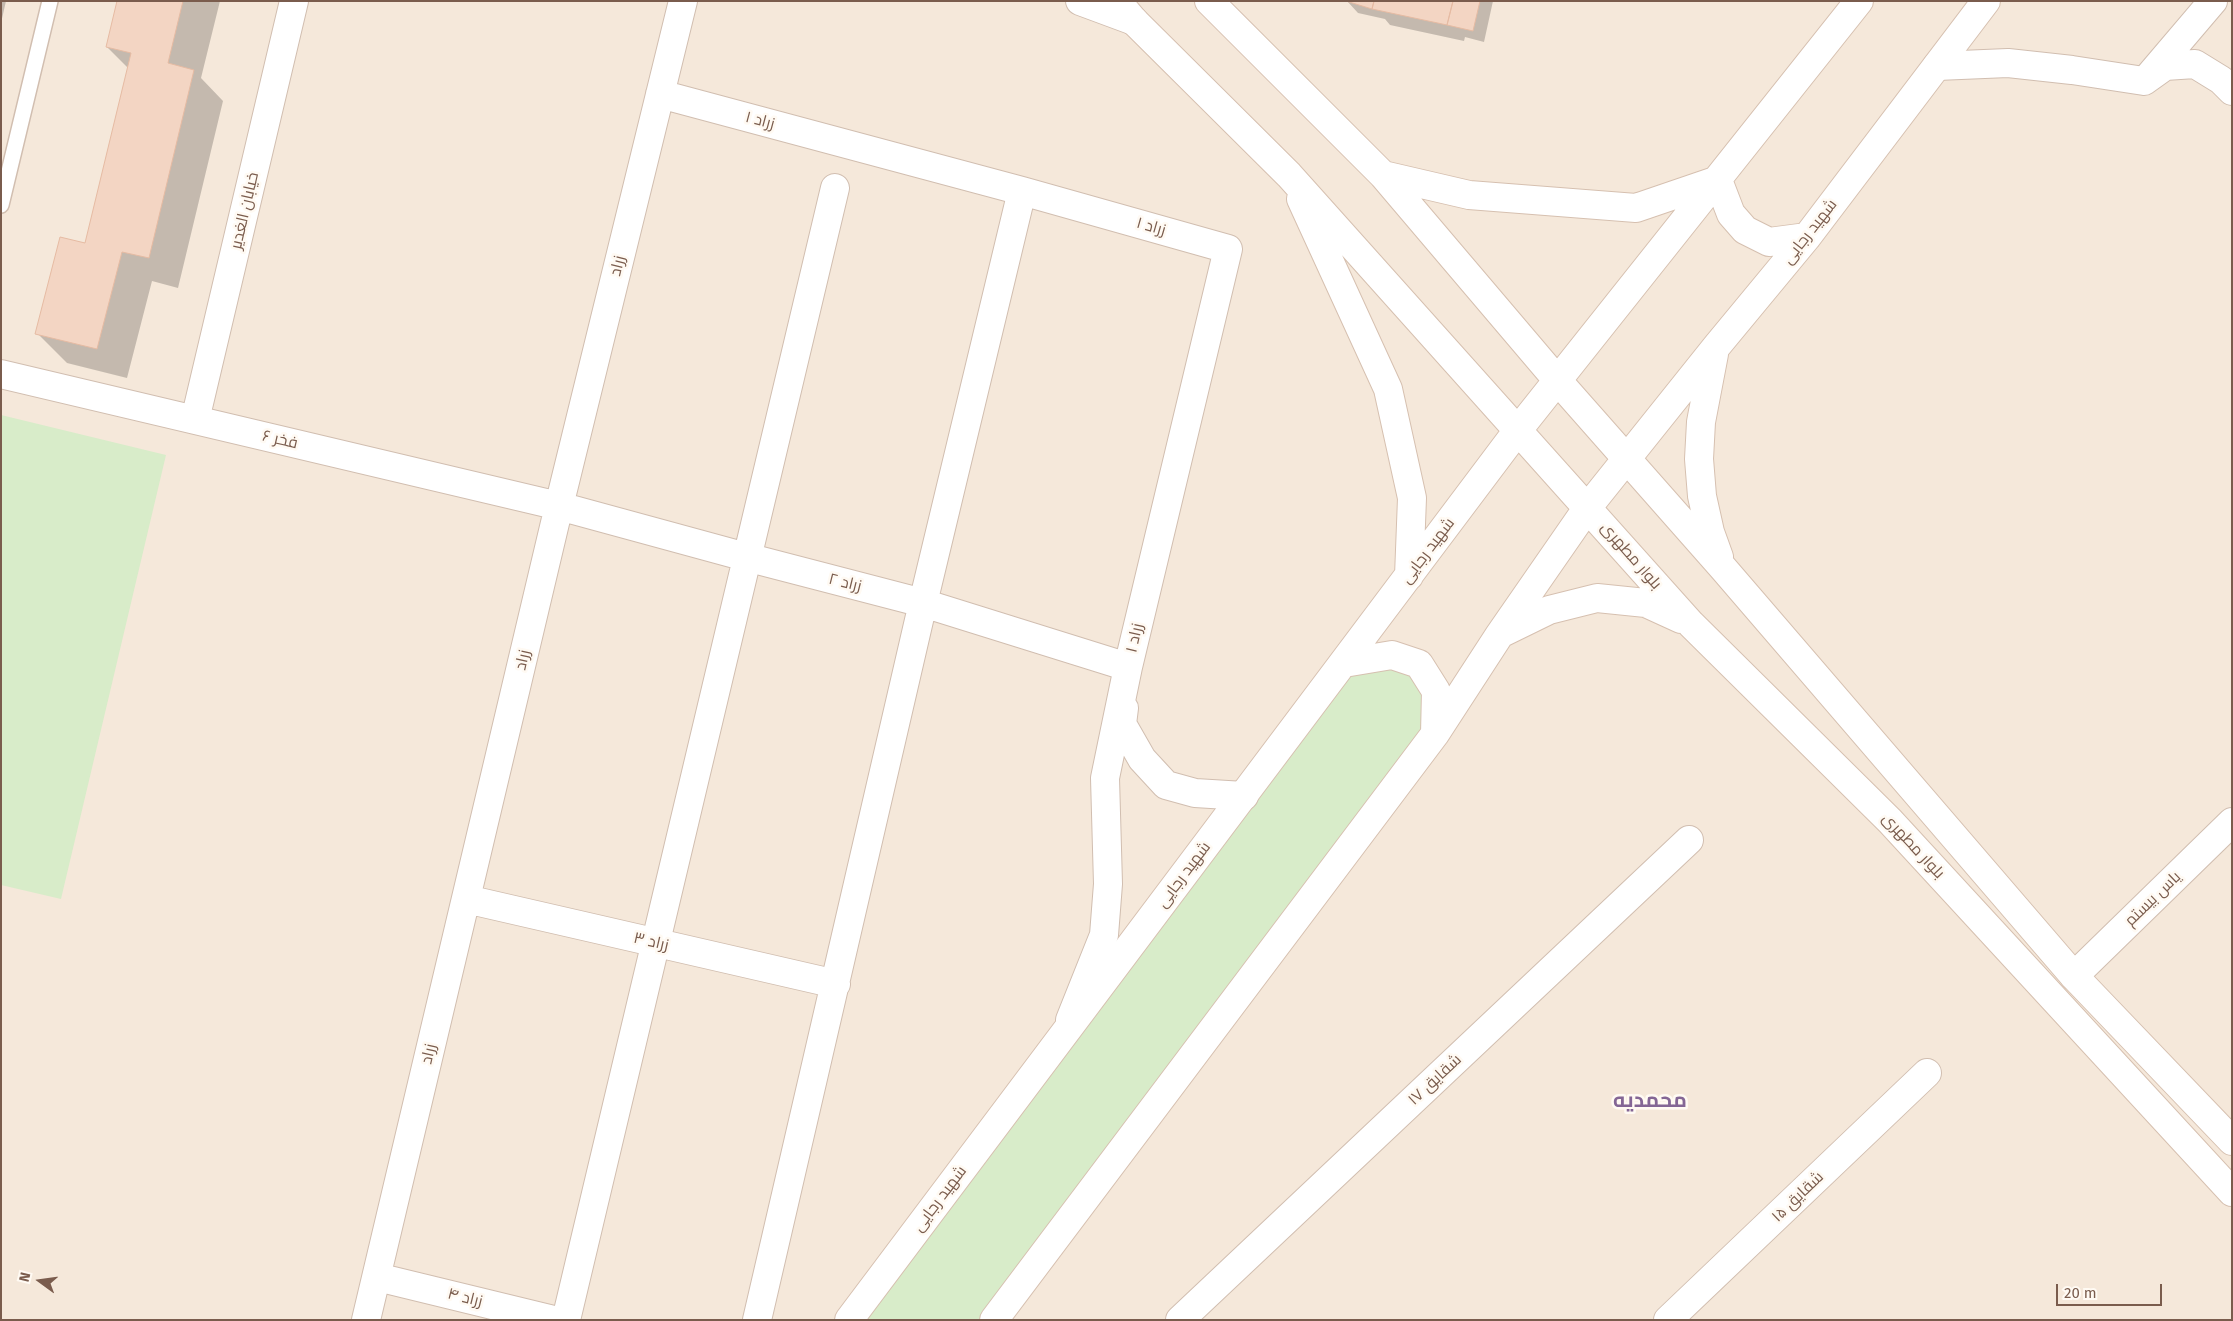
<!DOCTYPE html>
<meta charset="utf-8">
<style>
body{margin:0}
#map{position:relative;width:2233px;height:1321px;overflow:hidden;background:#fdf6ec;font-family:"Fira Sans",sans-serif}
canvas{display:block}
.frame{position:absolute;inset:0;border:2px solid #7a5c4d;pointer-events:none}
.north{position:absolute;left:15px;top:1256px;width:50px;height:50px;-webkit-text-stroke:4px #fffaf3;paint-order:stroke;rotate:284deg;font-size:14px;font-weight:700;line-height:20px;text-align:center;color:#7a5c4d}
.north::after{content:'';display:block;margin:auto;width:18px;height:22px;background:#7a5c4d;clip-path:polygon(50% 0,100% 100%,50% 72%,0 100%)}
.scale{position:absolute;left:2056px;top:1284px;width:106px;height:22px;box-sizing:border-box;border:2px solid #7a5c4d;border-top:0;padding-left:6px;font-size:15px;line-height:18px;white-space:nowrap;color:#7a5c4d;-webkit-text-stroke:4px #fffaf3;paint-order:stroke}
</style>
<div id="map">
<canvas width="2233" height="1321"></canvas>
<div class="frame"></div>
<div class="north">N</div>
<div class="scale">20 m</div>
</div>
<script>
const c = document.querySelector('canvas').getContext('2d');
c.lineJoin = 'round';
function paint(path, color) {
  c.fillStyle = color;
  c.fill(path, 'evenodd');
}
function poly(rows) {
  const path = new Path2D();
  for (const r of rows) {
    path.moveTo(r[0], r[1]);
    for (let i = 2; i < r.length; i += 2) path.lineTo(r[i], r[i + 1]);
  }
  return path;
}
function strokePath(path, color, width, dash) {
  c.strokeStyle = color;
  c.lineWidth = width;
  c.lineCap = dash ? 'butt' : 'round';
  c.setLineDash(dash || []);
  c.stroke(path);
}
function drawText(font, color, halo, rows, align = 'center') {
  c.font = font + ' "Fira Sans",Cairo,sans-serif';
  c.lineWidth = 5;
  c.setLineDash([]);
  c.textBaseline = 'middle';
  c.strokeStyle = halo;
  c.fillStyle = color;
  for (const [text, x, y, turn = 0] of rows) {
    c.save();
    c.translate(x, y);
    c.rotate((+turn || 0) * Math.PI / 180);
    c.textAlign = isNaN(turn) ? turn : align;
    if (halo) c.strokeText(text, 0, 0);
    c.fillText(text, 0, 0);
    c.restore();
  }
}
const residential = poly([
 [1,1,2232,1,2232,1320,1,1320]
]);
const green = poly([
 [1,415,166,455,61,899,1,885],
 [1344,663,1419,664,1435,734,994,1320,849,1320]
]);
const shadow = poly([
 [1,1,6,1,1,23],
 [118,1,220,1,201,78,223,101,178,288,152,281,127,378,67,363,37,333,86,244,128,68,107,47],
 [1347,1,1493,1,1484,42,1465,37,1464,41,1390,25,1385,19,1358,13]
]);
const building = poly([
 [117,1,183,1,168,63,194,70,149,258,122,252,97,349,35,334,60,237,85,243,131,53,106,47,117,1],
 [1346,1,1374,1,1372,9,1346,1],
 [1374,1,1453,1,1447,25,1372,9,1374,1],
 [1453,1,1480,1,1473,31,1447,25,1453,1]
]);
const lane = poly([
 [1,205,50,1]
]);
const street = poly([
 [1080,1,1134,21],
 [1937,66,2008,63,2072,70,2144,81,2165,66,2195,64,2221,80,2232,91],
 [2150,75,2213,1],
 [660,94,1022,191,1228,249,1128,667,1105,778,1108,884,1104,935,1070,1020],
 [1,374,559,506,746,557,923,603,1128,667],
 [195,420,294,1],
 [1124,708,1122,724,1142,759,1166,785,1195,793,1244,796],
 [466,899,836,984],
 [2074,976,2232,822],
 [377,1277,554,1320],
 [366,1320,559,506,683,1],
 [566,1320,835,188],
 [757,1320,923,603,1022,191],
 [1180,1320,1689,840],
 [1668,1320,1927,1073]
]);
const secondary = poly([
 [1117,1,1134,21,1289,175,1691,624,1890,821,2232,1192],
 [1209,1,1383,175,1558,381,1723,568,2074,976,2232,1141],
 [1383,175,1469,195,1636,208,1718,180,1731,214,1745,230,1769,242,1807,237],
 [1301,199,1388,389,1412,498,1409,576],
 [1714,354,1701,422,1699,459,1702,496,1710,532,1719,557],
 [1502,633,1549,610,1597,598,1646,603,1681,619],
 [1344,663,1392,655,1419,664,1436,691,1435,734],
 [849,1320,1518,430,1859,1],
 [994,1320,1435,734,1500,634,1588,507,1716,347,1807,237,1986,1]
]);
const streetNames = [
 ["زراد ۱",760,121,15],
 ["خیابان الغدیر",245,211,-77],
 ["زراد ۱",1151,227,16],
 ["شهید رجایی",1810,232,-52],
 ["زراد",618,266,-76],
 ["فخر ۶",280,440,13],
 ["شهید رجایی",1428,551,-53],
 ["بلوار مطهری",1631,556,49],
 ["زراد ۲",845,583,14],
 ["زراد ۱",1135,638,-77],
 ["زراد",523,660,-77],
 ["بلوار مطهری",1913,846,47],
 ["شهید رجایی",1184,875,-53],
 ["یاس بیستم",2153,899,-44],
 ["زراد ۳",651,942,13],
 ["زراد",429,1054,-77],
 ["شقایق ۱۷",1435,1080,-43],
 ["شقایق ۱۵",1798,1197,-44],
 ["شهید رجایی",940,1199,-53],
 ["زراد ۴",465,1298,14]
];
const districtNames = [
 ["محمدیه",1650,1101]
];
paint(residential, '#f5e8da');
paint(green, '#d8ecc9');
paint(shadow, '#0003');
paint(building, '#f3d5c3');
strokePath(building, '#e6bba3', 1);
strokePath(lane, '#d1beb0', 18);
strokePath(street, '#d1beb0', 30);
strokePath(secondary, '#d6c0b0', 30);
strokePath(lane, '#fff', 15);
strokePath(street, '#fff', 28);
strokePath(secondary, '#fff', 28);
drawText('16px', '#7a5c4d', '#fffaf3', streetNames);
drawText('bold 21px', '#846695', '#fffaf3', districtNames);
</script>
